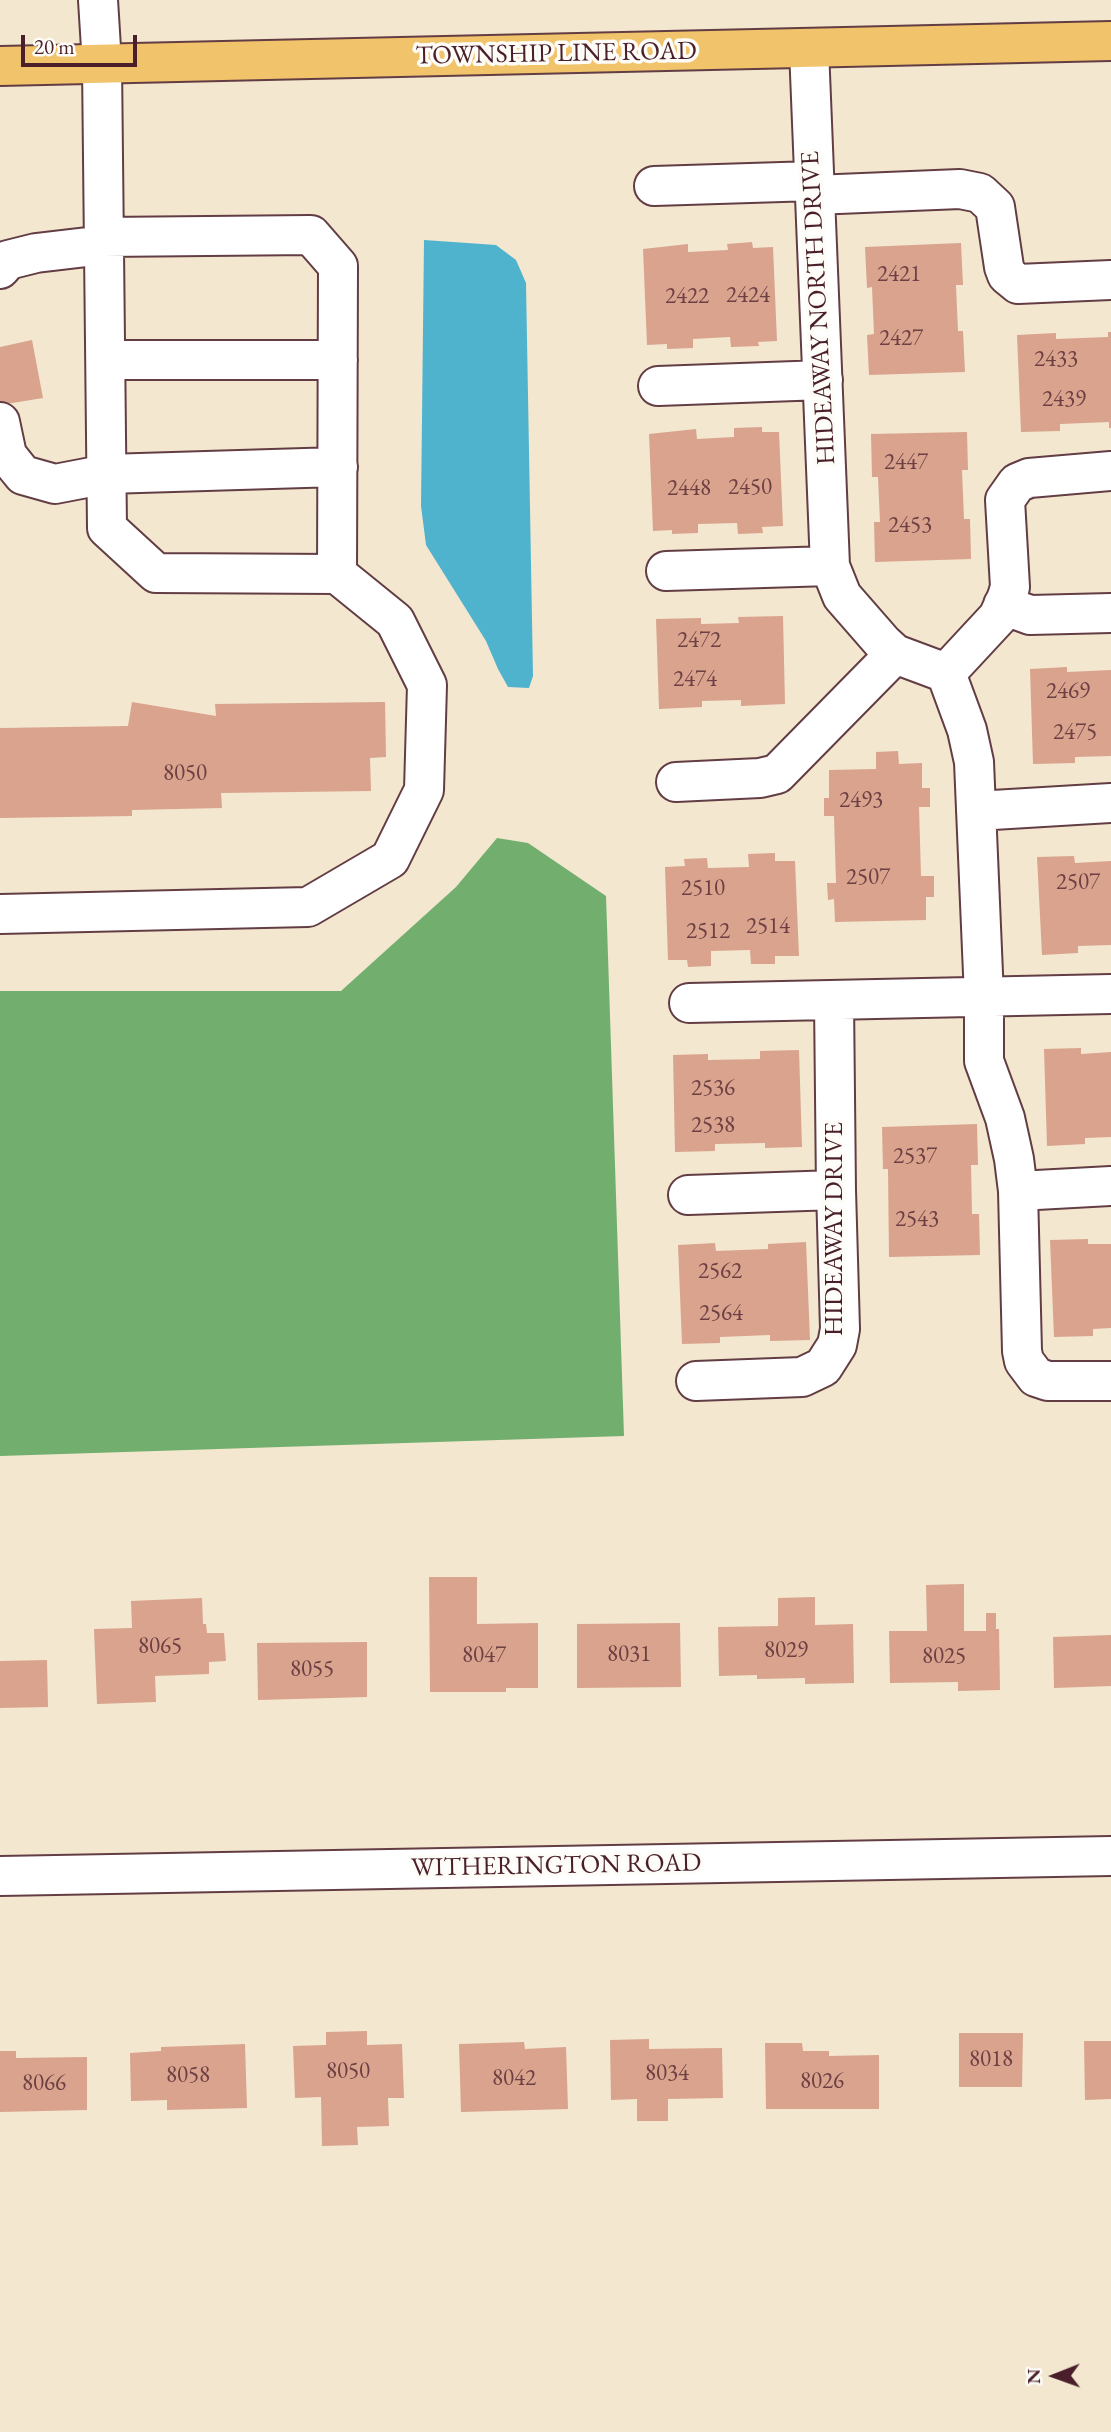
<!DOCTYPE html>
<style>
body{margin:0}
#map{position:relative;width:1111px;height:2432px;overflow:hidden;background:#f3e7cf;font-family:"EB Garamond",serif}
canvas{display:block}
.north{position:absolute;left:1020px;top:2341px;width:70px;height:70px;-webkit-text-stroke:5px #fdfcf7;paint-order:stroke;rotate:269deg;font-size:19px;font-weight:700;line-height:28px;text-align:center;color:#4a1f2b}
.north::after{content:'';display:block;margin:auto;width:24px;height:32px;background:#4a1f2b;clip-path:polygon(50% 0,100% 100%,50% 72%,0 100%)}
.scale{position:absolute;left:21px;top:35px;width:116px;height:32px;box-sizing:border-box;border:4px solid #4a1f2b;border-top:0;padding-left:9px;font-size:21px;line-height:24px;white-space:nowrap;color:#4a1f2b;-webkit-text-stroke:5px #fdfcf7;paint-order:stroke}
</style>
<div id="map">
<canvas width="1111" height="2432"></canvas>
<div class="north">N</div>
<div class="scale">20 m</div>
</div>
<script>
const c = document.querySelector('canvas').getContext('2d');
c.lineJoin = 'round';
function paint(path, color) {
  c.fillStyle = color;
  c.fill(path, 'evenodd');
}
function poly(rows) {
  const path = new Path2D();
  for (const r of rows) {
    path.moveTo(r[0], r[1]);
    for (let i = 2; i < r.length; i += 2) path.lineTo(r[i], r[i + 1]);
  }
  return path;
}
function strokePath(path, color, width, dash) {
  c.strokeStyle = color;
  c.lineWidth = width;
  c.lineCap = dash ? 'butt' : 'round';
  c.setLineDash(dash || []);
  c.stroke(path);
}
function drawText(font, color, halo, rows, align = 'center') {
  c.font = font + ' "EB Garamond",serif';
  c.lineWidth = 7;
  c.setLineDash([]);
  c.textBaseline = 'middle';
  c.strokeStyle = halo;
  c.fillStyle = color;
  for (const [text, x, y, turn = 0] of rows) {
    c.save();
    c.translate(x, y);
    c.rotate((+turn || 0) * Math.PI / 180);
    c.textAlign = isNaN(turn) ? turn : align;
    if (halo) c.strokeText(text, 0, 0);
    c.fillText(text, 0, 0);
    c.restore();
  }
}
const forest = poly([
 [497,838,528,843,606,896,624,1436,0,1456,0,991,341,991,456,887]
]);
const water = poly([
 [424,240,496,245,516,260,526,283,533,676,529,688,508,687,498,669,486,641,426,545,421,506]
]);
const building = poly([
 [752,242,753,248,773,247,777,341,758,342,759,346,731,347,730,337,693,339,693,348,667,349,667,344,647,345,643,249,688,244,688,252,728,250,727,244],
 [961,243,963,285,956,285,958,331,963,331,965,372,869,375,867,335,874,334,872,287,867,288,865,247],
 [1108,332,1111,332,1111,428,1109,428,1109,422,1060,424,1060,431,1021,432,1017,335,1056,333,1056,339,1108,337],
 [32,340,43,398,0,405,0,347],
 [762,427,762,432,779,432,783,526,762,527,763,533,738,534,737,523,698,524,698,533,672,534,672,530,653,531,649,434,696,429,697,439,734,437,734,428],
 [967,432,968,470,962,470,964,519,970,519,971,559,875,562,874,522,880,522,878,477,872,477,871,434],
 [783,616,785,704,741,706,741,700,702,701,702,707,659,709,656,619,701,618,701,624,739,623,738,617],
 [1067,667,1067,672,1111,670,1111,756,1075,757,1075,763,1033,764,1030,669],
 [132,702,216,716,215,704,385,702,386,757,370,758,371,791,221,793,222,808,132,810,132,816,0,818,0,728,128,726],
 [898,751,899,764,922,763,922,788,930,788,930,807,919,807,921,876,934,876,934,897,926,897,926,920,835,922,834,899,828,900,827,883,836,883,834,816,824,816,824,798,829,798,829,770,876,769,876,752],
 [775,853,775,861,795,861,799,956,775,956,775,964,751,964,750,950,711,951,711,966,688,967,687,960,668,960,665,867,685,866,684,859,707,858,708,868,749,867,748,854],
 [1074,856,1075,863,1111,861,1111,945,1078,946,1078,953,1042,955,1037,857],
 [1081,1048,1081,1054,1111,1052,1111,1137,1085,1138,1085,1144,1047,1146,1044,1049],
 [799,1050,802,1147,765,1148,765,1143,715,1144,715,1151,675,1152,673,1055,708,1054,708,1060,760,1059,760,1051],
 [977,1124,978,1165,971,1165,972,1214,979,1214,980,1255,889,1257,888,1169,883,1169,882,1127],
 [1088,1239,1088,1244,1111,1244,1111,1328,1093,1329,1093,1336,1054,1337,1050,1240],
 [806,1242,810,1340,770,1341,770,1335,720,1337,720,1343,682,1344,678,1245,715,1243,716,1251,768,1249,768,1244],
 [429,1577,477,1577,477,1624,538,1623,538,1688,506,1688,506,1692,430,1692],
 [964,1584,964,1631,986,1631,986,1613,996,1613,996,1629,999,1629,1000,1690,958,1691,958,1682,890,1683,889,1631,927,1631,926,1585],
 [815,1597,815,1625,853,1624,854,1683,805,1684,805,1678,757,1679,757,1675,719,1676,718,1627,778,1626,778,1598],
 [202,1598,203,1624,206,1624,207,1633,224,1633,226,1661,209,1662,209,1674,155,1676,156,1702,97,1704,94,1629,132,1628,131,1601],
 [680,1623,681,1687,577,1688,577,1624],
 [1111,1635,1111,1686,1054,1688,1053,1637],
 [367,1642,367,1697,258,1700,257,1643],
 [47,1660,48,1707,0,1708,0,1661],
 [367,2031,367,2045,402,2044,404,2098,388,2098,389,2126,357,2127,358,2145,322,2146,321,2097,295,2098,293,2046,326,2045,326,2032],
 [959,2033,1023,2033,1022,2087,959,2087],
 [649,2039,649,2049,722,2048,723,2098,668,2099,668,2121,637,2121,637,2099,611,2100,610,2040],
 [1084,2041,1111,2041,1111,2099,1085,2100],
 [524,2042,525,2049,566,2047,568,2109,461,2112,459,2044],
 [765,2043,802,2043,803,2051,829,2051,829,2056,879,2055,879,2109,766,2109],
 [245,2044,247,2108,167,2110,167,2100,131,2101,130,2053,161,2051,161,2047],
 [0,2051,16,2051,16,2058,87,2057,87,2110,0,2112]
]);
const minor = poly([
 [809,49,830,566,842,596,883,643,895,654,946,673],
 [654,186,814,181],
 [814,195,960,189,980,193,995,207,1004,267,1007,275,1018,284,1111,280],
 [104,237,311,235,338,266,337,574],
 [0,269,8,260,36,253,104,245],
 [106,360,338,360],
 [658,386,823,380],
 [0,422,7,455,23,475,55,484,107,474,338,467],
 [666,571,830,566],
 [1003,605,1030,615,1111,613],
 [946,673,967,730,974,762,984,997,984,1061,1005,1118,1014,1159,1018,1191,1022,1351,1024,1361,1036,1377,1048,1381,1111,1381],
 [946,673,998,617,1007,597,1010,587,1005,500,1017,483,1029,478,1111,471],
 [676,782,760,778,777,774,895,654],
 [976,811,1111,803],
 [0,914,308,907,390,859,424,790,427,685,395,621,337,574,156,573,107,528,102,64,98,0],
 [689,1003,1111,994],
 [1018,1191,1111,1186],
 [688,1195,836,1190],
 [696,1381,802,1377,823,1367,837,1345,840,1329,836,1190,834,1000],
 [0,1876,1111,1856]
]);
const major = poly([
 [0,66,1111,41]
]);
const numberNames = [
 ["2421",899,275],
 ["2424",748,296],
 ["2422",687,297],
 ["2427",901,339],
 ["2433",1056,360],
 ["2439",1064,400],
 ["2447",906,463],
 ["2450",750,488],
 ["2448",689,489],
 ["2453",910,526],
 ["2472",699,641],
 ["2474",695,680],
 ["2469",1068,692],
 ["2475",1075,733],
 ["8050",185,774],
 ["2493",861,801],
 ["2507",868,878],
 ["2507",1078,883],
 ["2510",703,889],
 ["2514",768,927],
 ["2512",708,932],
 ["2536",713,1089],
 ["2538",713,1126],
 ["2537",915,1157],
 ["2543",917,1220],
 ["2562",720,1272],
 ["2564",721,1314],
 ["8065",160,1647],
 ["8029",786,1651],
 ["8031",629,1655],
 ["8047",484,1656],
 ["8025",944,1657],
 ["8055",312,1670],
 ["8018",991,2060],
 ["8050",348,2072],
 ["8034",667,2074],
 ["8058",188,2076],
 ["8042",514,2079],
 ["8026",822,2082],
 ["8066",44,2084]
];
const streetNames = [
 ["TOWNSHIP LINE ROAD",556,54,-1],
 ["HIDEAWAY NORTH DRIVE",819,308,-93],
 ["HIDEAWAY DRIVE",835,1229,-90],
 ["WITHERINGTON ROAD",556,1866,-1]
];
paint(forest, '#72ae6e');
paint(water, '#4fb3ce');
paint(building, '#d9a38e');
strokePath(minor, '#633d44', 42);
strokePath(major, '#633d44', 42);
strokePath(minor, '#fff', 38);
strokePath(major, '#f1c36a', 38);
drawText('23px', '#6e4044', null, numberNames);
drawText('26px', '#4a1f2b', '#fdfcf7', streetNames);
</script>
